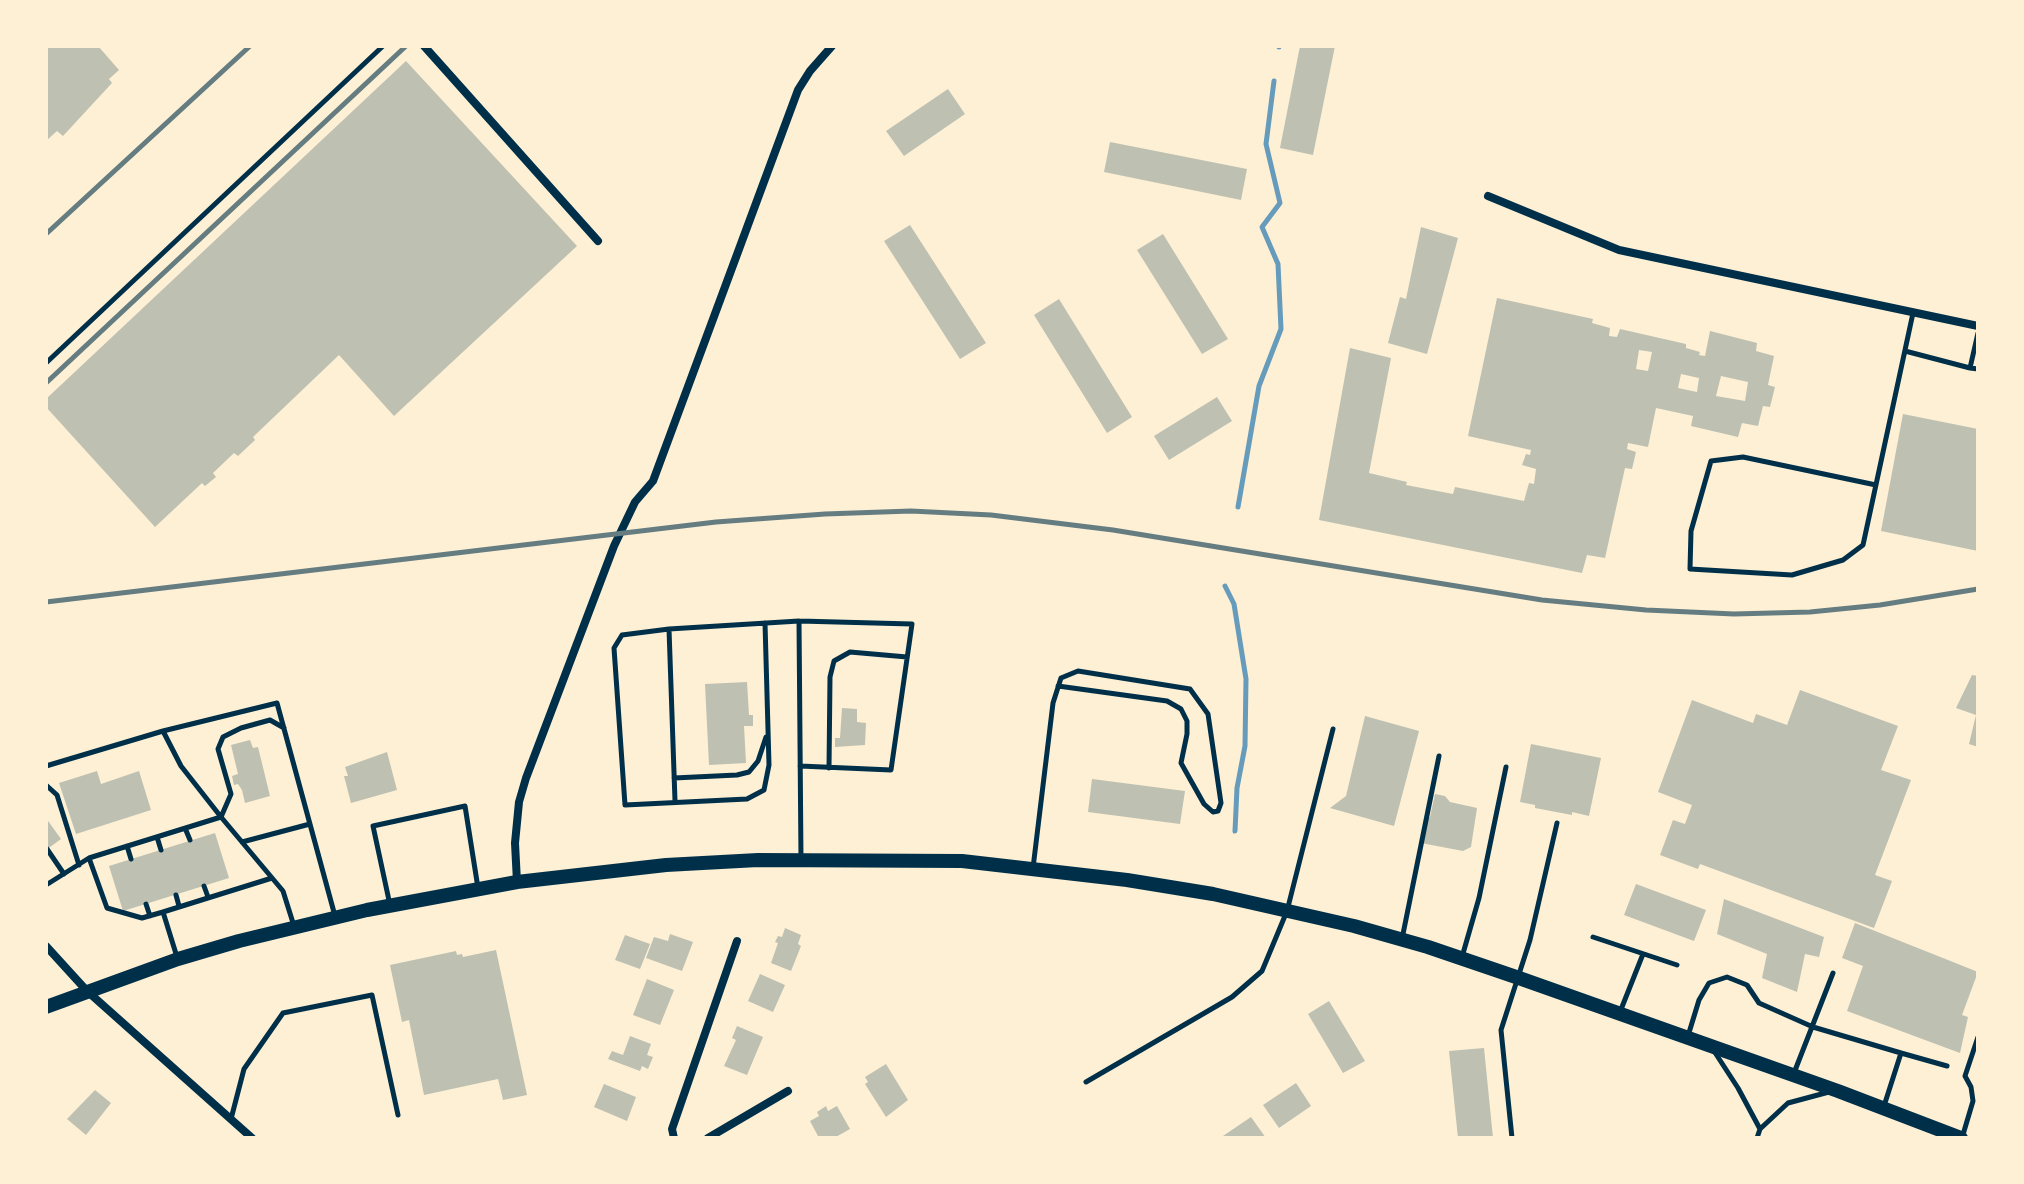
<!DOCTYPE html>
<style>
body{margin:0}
#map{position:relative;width:2024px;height:1184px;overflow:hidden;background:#fdf0d5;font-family:Montserrat,sans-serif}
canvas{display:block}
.frame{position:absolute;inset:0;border:48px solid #fdf0d5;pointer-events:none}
</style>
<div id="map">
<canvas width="2024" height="1184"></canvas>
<div class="frame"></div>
</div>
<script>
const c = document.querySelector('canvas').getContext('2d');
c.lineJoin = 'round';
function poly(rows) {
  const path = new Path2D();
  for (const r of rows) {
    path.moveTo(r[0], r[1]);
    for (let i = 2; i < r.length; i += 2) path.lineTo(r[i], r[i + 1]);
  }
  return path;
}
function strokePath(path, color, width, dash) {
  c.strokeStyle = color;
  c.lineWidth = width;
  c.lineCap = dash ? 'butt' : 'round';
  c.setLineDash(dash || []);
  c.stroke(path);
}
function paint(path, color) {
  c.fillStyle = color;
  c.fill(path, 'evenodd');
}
const stream = poly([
 [1279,46,1279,47],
 [1238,507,1259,386,1281,329,1278,264,1262,227,1280,203,1266,144,1274,81],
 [1225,586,1234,604,1246,679,1245,746,1237,788,1235,831]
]);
const building = poly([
 [46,46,98,46,119,70,109,79,112,83,63,136,57,131,46,141],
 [1300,46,1335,46,1313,155,1280,148],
 [406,61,577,246,394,416,339,355,253,437,255,440,238,456,234,453,213,473,216,477,205,486,202,483,155,527,46,407,46,399],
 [948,89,965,114,904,156,886,131],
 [1110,142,1247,169,1241,200,1104,172],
 [910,225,986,343,960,359,884,241],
 [1421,227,1458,238,1427,354,1388,343,1400,297,1406,299],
 [1163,234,1228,339,1202,354,1137,250],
 [1497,298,1593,319,1592,323,1610,328,1609,336,1617,337,1620,329,1686,344,1686,348,1700,352,1699,355,1705,356,1710,331,1757,343,1756,351,1774,356,1768,385,1775,387,1770,407,1763,406,1758,426,1742,423,1738,437,1691,426,1693,416,1656,408,1648,447,1628,443,1627,449,1636,452,1632,469,1625,468,1605,558,1587,555,1582,573,1319,520,1350,348,1391,358,1369,473,1407,482,1406,485,1453,494,1455,487,1524,501,1529,483,1534,484,1536,469,1522,465,1526,454,1530,455,1531,450,1468,436],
 [1639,350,1652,352,1648,371,1636,369],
 [1681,374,1699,378,1697,392,1678,388],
 [1721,376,1748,382,1745,401,1716,396],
 [1059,299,1132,417,1107,433,1034,315],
 [1217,397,1232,421,1169,460,1154,436],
 [1903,414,1978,429,1978,551,1881,531],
 [1972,675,1978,676,1978,747,1969,744,1976,715,1956,708],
 [747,682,749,715,753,715,753,726,744,726,746,763,709,765,705,684],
 [1800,690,1898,726,1881,770,1911,780,1875,875,1892,881,1874,928,1700,864,1698,869,1660,855,1673,820,1685,824,1692,805,1658,792,1692,700,1753,723,1756,714,1787,725],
 [842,708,857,709,857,722,866,723,865,745,835,747,835,738,840,738],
 [1365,716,1419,731,1394,826,1330,808,1346,796],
 [250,740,253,748,258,747,270,796,245,803,242,790,238,784,234,785,232,776,238,774,231,745],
 [1531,744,1601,758,1589,816,1572,812,1572,815,1535,808,1535,805,1520,802],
 [387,752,397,790,351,803,344,776,348,776,345,767],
 [97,771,101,784,139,771,151,810,76,834,59,783],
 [1092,779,1185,791,1180,824,1088,812],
 [1435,794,1445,796,1450,802,1477,808,1471,847,1463,851,1421,843,1424,821,1430,817],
 [46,818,61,839,46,850],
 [215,833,229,878,123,911,109,866],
 [1636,884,1706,910,1694,941,1624,915],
 [1724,899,1824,937,1819,957,1805,954,1797,992,1762,978,1767,954,1717,934],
 [1855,923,1978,972,1962,1015,1968,1017,1960,1053,1847,1011,1863,966,1842,958],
 [785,928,801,935,798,944,801,946,791,971,771,963,778,943,775,942,778,936,782,937],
 [670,934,693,942,682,971,646,958,654,937,668,941],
 [625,935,650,944,640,969,615,960],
 [496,950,527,1095,503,1100,498,1079,424,1095,409,1020,402,1022,390,965,456,951,457,955,462,954,463,957],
 [760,974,785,985,773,1012,748,1001],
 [647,979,674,990,660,1025,633,1015],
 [1329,1001,1365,1061,1343,1073,1308,1014],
 [737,1026,763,1037,747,1075,724,1066,736,1040,732,1038],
 [630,1036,651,1044,647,1055,653,1057,648,1069,642,1066,640,1071,608,1059,612,1051,623,1055],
 [1484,1048,1493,1138,1458,1138,1449,1051],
 [886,1064,908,1100,886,1117,865,1084,868,1082,865,1077],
 [1296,1083,1311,1106,1279,1128,1263,1105],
 [604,1084,636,1097,627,1121,594,1107],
 [95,1090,111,1103,86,1135,67,1119],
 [826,1106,828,1111,837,1106,850,1129,834,1138,819,1138,810,1121,819,1116,817,1112],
 [1251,1117,1266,1138,1220,1138]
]);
const service = poly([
 [1978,333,1970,368,1978,369],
 [1905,351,1970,368],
 [46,363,383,46],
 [1876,485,1743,457,1711,461,1691,531,1690,569,1792,575,1843,560,1863,545,1913,313],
 [799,621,912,624,891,770,800,766],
 [765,623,769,765,764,790,747,799,625,805,614,648,622,635,669,629,799,621,801,859],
 [669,629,675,801],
 [163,731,277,703,335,916],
 [46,766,163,731,181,766,221,817,231,794,218,749,223,737,241,728,270,720,284,728],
 [829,768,830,677,834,661,850,652,907,657],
 [674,778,737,775,749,772,758,761,766,737],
 [46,785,57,795,79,865],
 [185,828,190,840],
 [157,837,161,850],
 [242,842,310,824],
 [127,846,131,859],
 [47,849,64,874],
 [1033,868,1053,703,1061,678,1078,671,1190,689,1208,714,1221,803,1218,811,1213,812,1204,804,1181,763,1187,734,1187,721,1181,709,1167,701,1058,686],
 [46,885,89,858],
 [204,886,208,897],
 [176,895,179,906],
 [146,904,150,916],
 [390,905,373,826,465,806,478,888],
 [163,912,272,878],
 [1593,937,1677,965],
 [1402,939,1439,756],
 [177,957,163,912,142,918,107,908,89,858,221,817,283,891,294,926],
 [1462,957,1479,898,1506,767],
 [1620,1012,1643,954],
 [1688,1036,1699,1000,1709,983,1727,977,1747,985,1759,1003,1813,1027,1901,1053,1884,1106],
 [1714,1051,1738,1088,1760,1129],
 [1901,1053,1947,1066],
 [1794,1073,1833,973],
 [1086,1082,1232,997,1262,971,1287,911,1333,729],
 [231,1119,244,1069,283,1013,372,995,398,1115],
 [1512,1138,1501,1030,1530,940,1557,823],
 [1757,1138,1760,1129,1788,1103,1829,1092],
 [1962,1138,1973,1101,1971,1087,1965,1076,1978,1037]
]);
const minor = poly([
 [424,46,598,241],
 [1488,196,1619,250,1978,326],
 [517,882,515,843,519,802,526,778,614,546,635,502,653,481,798,90,810,71,832,46],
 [46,946,87,991,252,1138],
 [674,1138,672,1129,737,941],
 [708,1138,788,1091]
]);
const secondary = poly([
 [46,1007,178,959,239,941,367,910,517,882,666,865,758,860,962,861,1127,880,1213,894,1354,926,1428,947,1519,978,1838,1091,1961,1138]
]);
const rail = poly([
 [46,234,250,46],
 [46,383,406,46],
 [46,602,716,522,825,514,911,511,991,515,1113,530,1542,600,1646,610,1734,614,1810,612,1880,605,1978,589]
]);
strokePath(stream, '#669bbc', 5);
paint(building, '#bec0b2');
strokePath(service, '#003049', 5);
strokePath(minor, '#003049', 8);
strokePath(secondary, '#003049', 14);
strokePath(rail, '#657d81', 5);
</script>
